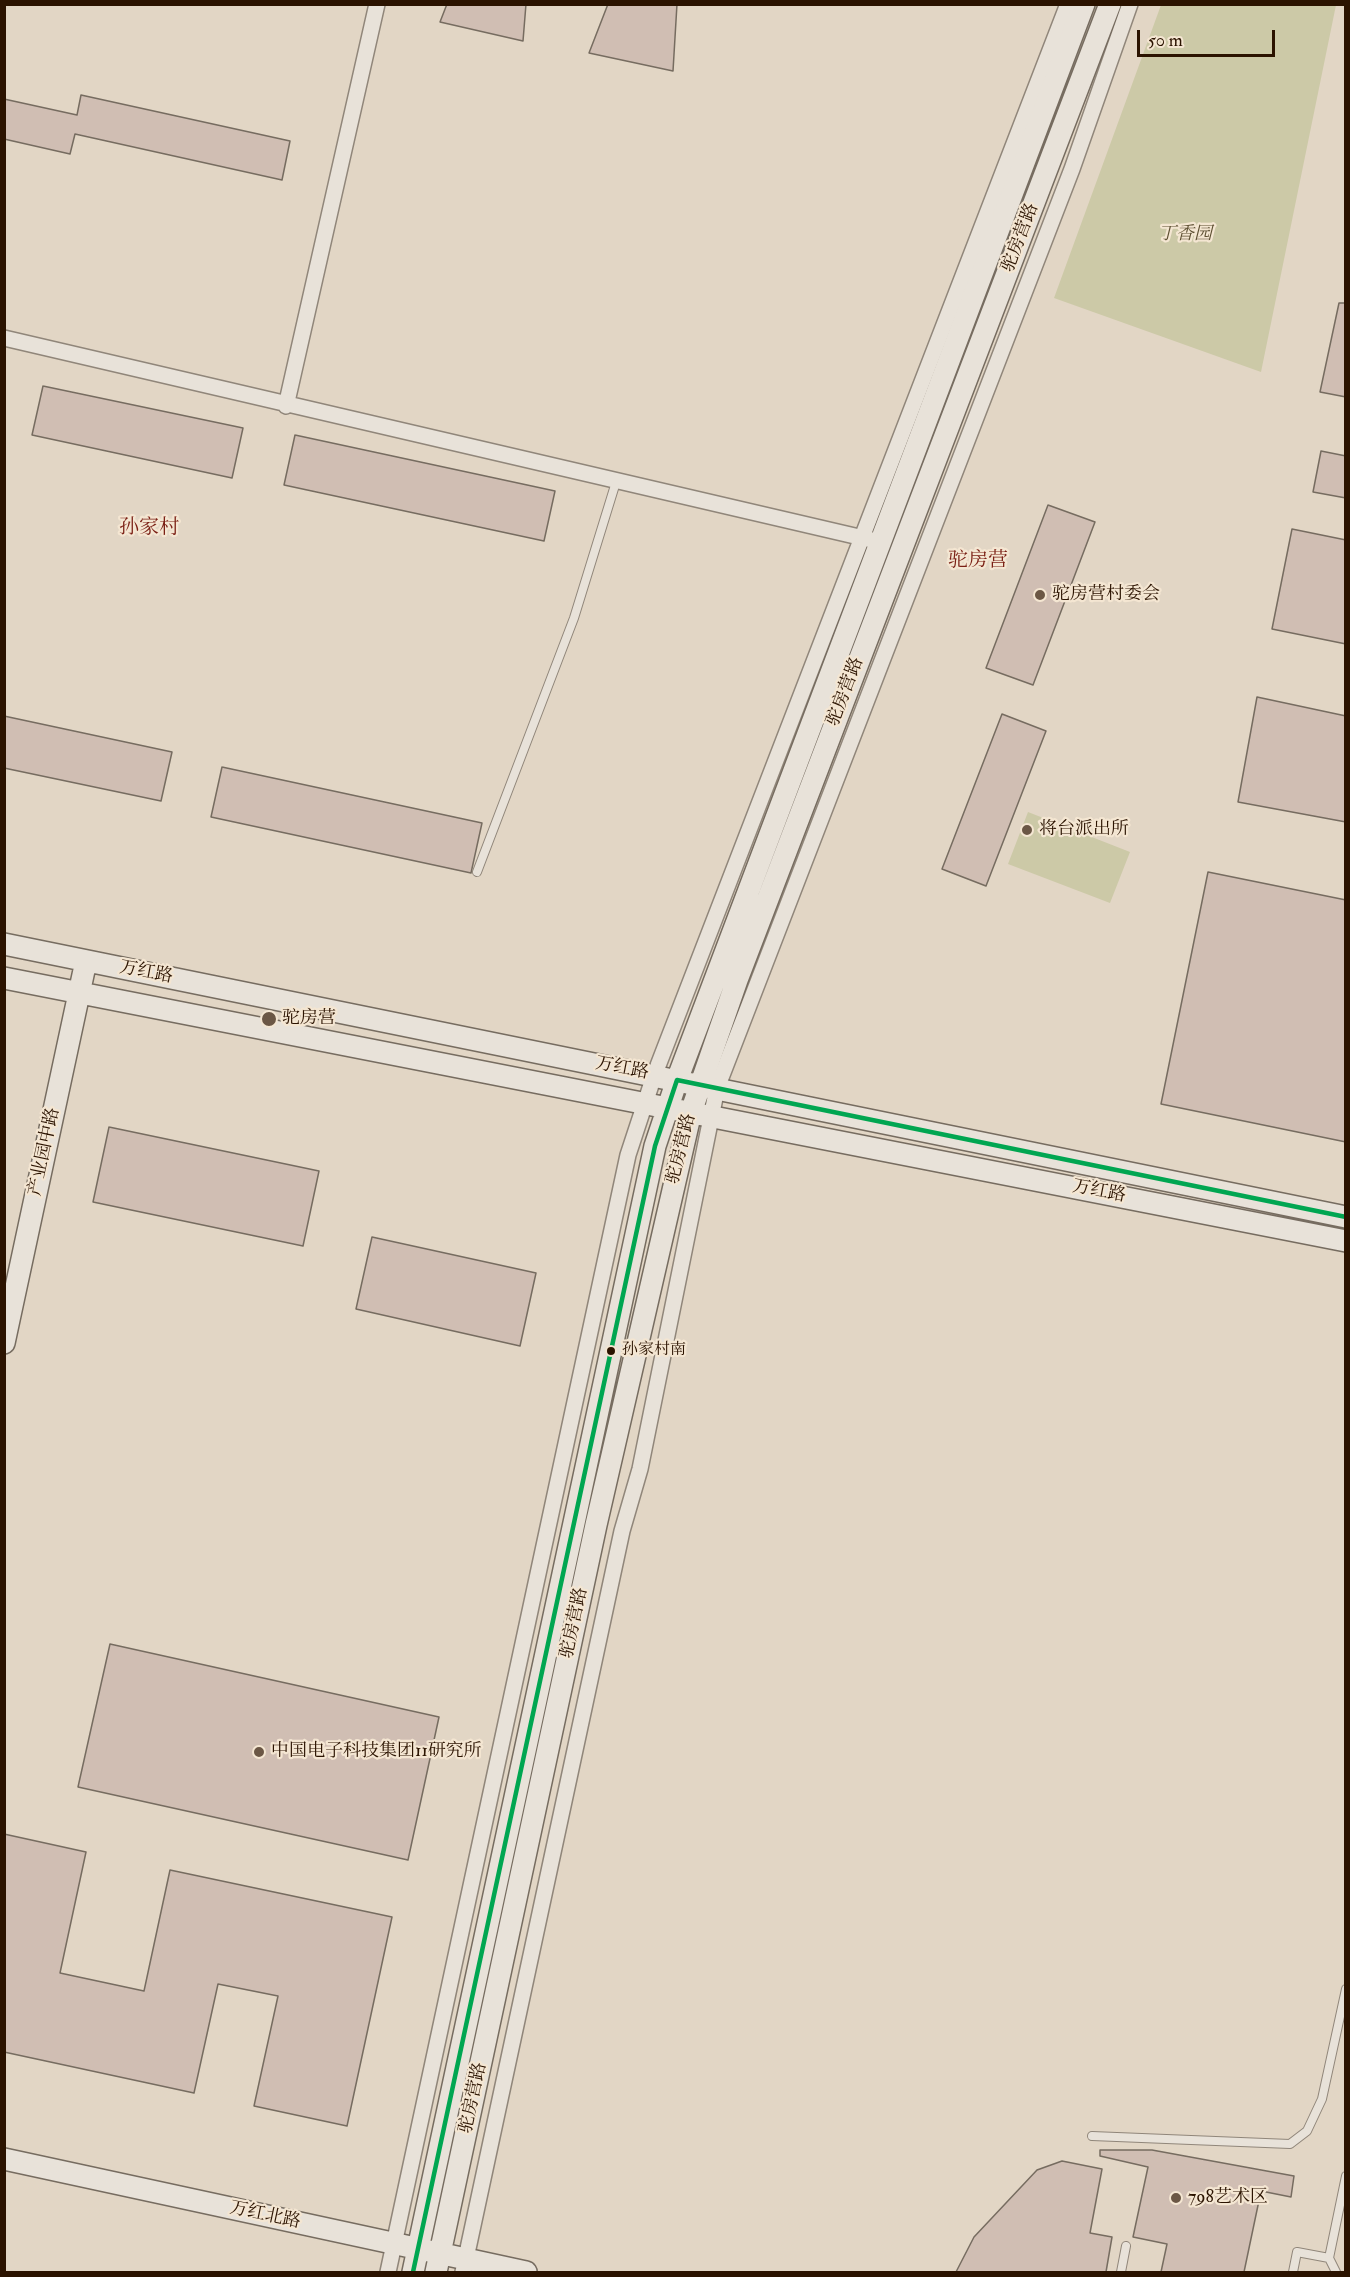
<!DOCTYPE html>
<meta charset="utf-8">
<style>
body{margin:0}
#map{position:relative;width:1350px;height:2277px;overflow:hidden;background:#e2d6c5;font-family:"IM FELL Double Pica",serif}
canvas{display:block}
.frame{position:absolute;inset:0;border:6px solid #2b1300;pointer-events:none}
.scale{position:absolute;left:1137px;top:30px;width:138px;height:27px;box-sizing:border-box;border:3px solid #2b1300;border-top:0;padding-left:8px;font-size:18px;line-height:21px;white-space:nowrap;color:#2b1300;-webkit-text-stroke:4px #f4e6d2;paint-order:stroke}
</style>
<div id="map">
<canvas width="1350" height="2277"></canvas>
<div class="frame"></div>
<div class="scale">50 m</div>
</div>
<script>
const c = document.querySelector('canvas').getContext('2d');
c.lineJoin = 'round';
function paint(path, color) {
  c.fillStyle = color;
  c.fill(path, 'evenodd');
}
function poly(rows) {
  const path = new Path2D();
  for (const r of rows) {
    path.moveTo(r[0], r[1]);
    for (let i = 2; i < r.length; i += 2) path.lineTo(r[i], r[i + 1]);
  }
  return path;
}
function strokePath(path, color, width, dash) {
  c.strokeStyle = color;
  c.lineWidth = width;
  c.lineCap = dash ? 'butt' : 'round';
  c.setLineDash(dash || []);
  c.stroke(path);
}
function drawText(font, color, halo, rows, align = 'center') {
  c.font = font + ' "IM FELL Double Pica","Noto Serif SC",serif';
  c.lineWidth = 4.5;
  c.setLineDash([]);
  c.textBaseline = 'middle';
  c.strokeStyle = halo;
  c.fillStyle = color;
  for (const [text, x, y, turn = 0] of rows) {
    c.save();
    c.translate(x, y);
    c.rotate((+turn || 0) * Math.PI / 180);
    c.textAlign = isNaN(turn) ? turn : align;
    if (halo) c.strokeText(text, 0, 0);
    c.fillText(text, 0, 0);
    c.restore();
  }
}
const green = poly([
 [1161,5,1336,5,1261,372,1054,298],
 [1028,812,1130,852,1110,903,1008,864]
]);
const building = poly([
 [447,4,526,4,523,41,440,22,447,4],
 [608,4,677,4,673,71,589,53,608,4],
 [81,95,290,141,282,180,75,134,70,154,4,139,4,99,77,115,81,95],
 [1339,303,1346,303,1346,397,1320,392,1339,303],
 [43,386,243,428,232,478,32,435,43,386],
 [295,435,555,491,544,541,284,485,295,435],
 [1321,451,1346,456,1346,498,1313,492,1321,451],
 [1048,505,1095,522,1033,685,986,668,1048,505],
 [1292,529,1346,540,1346,644,1272,629,1292,529],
 [1257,697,1346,716,1346,822,1238,802,1257,697],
 [1002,714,1046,731,986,886,942,869,1002,714],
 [4,716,172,752,161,801,4,768,4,716],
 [222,767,482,823,471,873,211,817,222,767],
 [1208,872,1346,900,1346,1142,1161,1104,1208,872],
 [109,1127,319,1171,303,1246,93,1202,109,1127],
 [372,1237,536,1273,520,1346,356,1309,372,1237],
 [110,1644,439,1717,408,1860,78,1787,110,1644],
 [4,1834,86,1852,60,1973,144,1991,170,1870,392,1917,347,2126,254,2106,278,1996,218,1984,194,2093,4,2052,4,1834],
 [1100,2150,1152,2150,1294,2176,1291,2197,1261,2191,1244,2272,1161,2272,1167,2244,1133,2237,1148,2167,1100,2156,1100,2150],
 [1062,2161,1102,2169,1090,2233,1112,2237,1106,2272,956,2272,974,2237,1037,2170,1062,2161]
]);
const lane = poly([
 [477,872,574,618,616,482],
 [1092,2136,1290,2144,1307,2131,1322,2099,1346,1989],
 [1121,2272,1126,2246],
 [1293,2272,1297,2252,1329,2258],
 [1336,2272,1329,2258,1346,2176]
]);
const street = poly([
 [4,338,872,540],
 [286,406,377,4],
 [388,2272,628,1155,654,1076,1068,4],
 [463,2272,622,1531,640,1469,717,1088,1072,169,1130,4]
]);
const secondary = poly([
 [4,944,1346,1217],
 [4,978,1346,1241],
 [4,1343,86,961],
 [4,2159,526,2272],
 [413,2272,655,1146,677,1080,1084,4],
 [436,2272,596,1525,691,1112,737,980,1110,4]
]);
const bus1 = poly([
 [413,2272,655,1146,677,1080,1346,1217]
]);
const markers = [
 [1040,595,6,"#6b5745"],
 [1027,830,6,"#6b5745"],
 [269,1019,8,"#6b5745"],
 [611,1351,5,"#2b1300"],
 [259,1752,6,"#6b5745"],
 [1176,2198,6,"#6b5745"]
];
const busNames = [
 ["孙家村南",622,1351]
];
const parkNames = [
 ["丁香园",1185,235]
];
const streetNames = [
 ["驼房营路",1021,238,-69],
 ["驼房营路",846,692,-69],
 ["万红路",146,973,11],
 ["万红路",622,1069,11],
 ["驼房营路",682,1149,-76],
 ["产业园中路",45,1152,-78],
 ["万红路",1099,1192,11],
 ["驼房营路",575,1623,-78],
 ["驼房营路",474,2098,-78],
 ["万红北路",265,2216,12]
];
const poiNames = [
 ["驼房营村委会",1052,595],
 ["将台派出所",1039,830],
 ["驼房营",282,1019],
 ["中国电子科技集团11研究所",271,1752],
 ["798艺术区",1188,2198]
];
const neighbourhoodNames = [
 ["孙家村",149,529],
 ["驼房营",978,562]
];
paint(green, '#ccc9a7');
paint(building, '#d0beb3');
strokePath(building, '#766c60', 1.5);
strokePath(lane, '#90867a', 10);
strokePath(street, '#90867a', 18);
strokePath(secondary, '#766c60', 24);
strokePath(lane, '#e8e2d9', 8);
strokePath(street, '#e8e2d9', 15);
strokePath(secondary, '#e8e2d9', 21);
strokePath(bus1, '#00a651', 4.5);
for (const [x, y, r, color] of markers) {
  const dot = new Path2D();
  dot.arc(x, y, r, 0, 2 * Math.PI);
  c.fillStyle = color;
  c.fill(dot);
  strokePath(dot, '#f4e6d2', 2);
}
drawText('16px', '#2b1300', '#f4e6d2', busNames, 'left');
drawText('italic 18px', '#5d4f32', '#f4e6d2', parkNames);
drawText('18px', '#2b1300', '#f4e6d2', streetNames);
drawText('18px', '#2b1300', '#f4e6d2', poiNames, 'left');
drawText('20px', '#7a1f14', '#f4e6d2', neighbourhoodNames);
</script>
